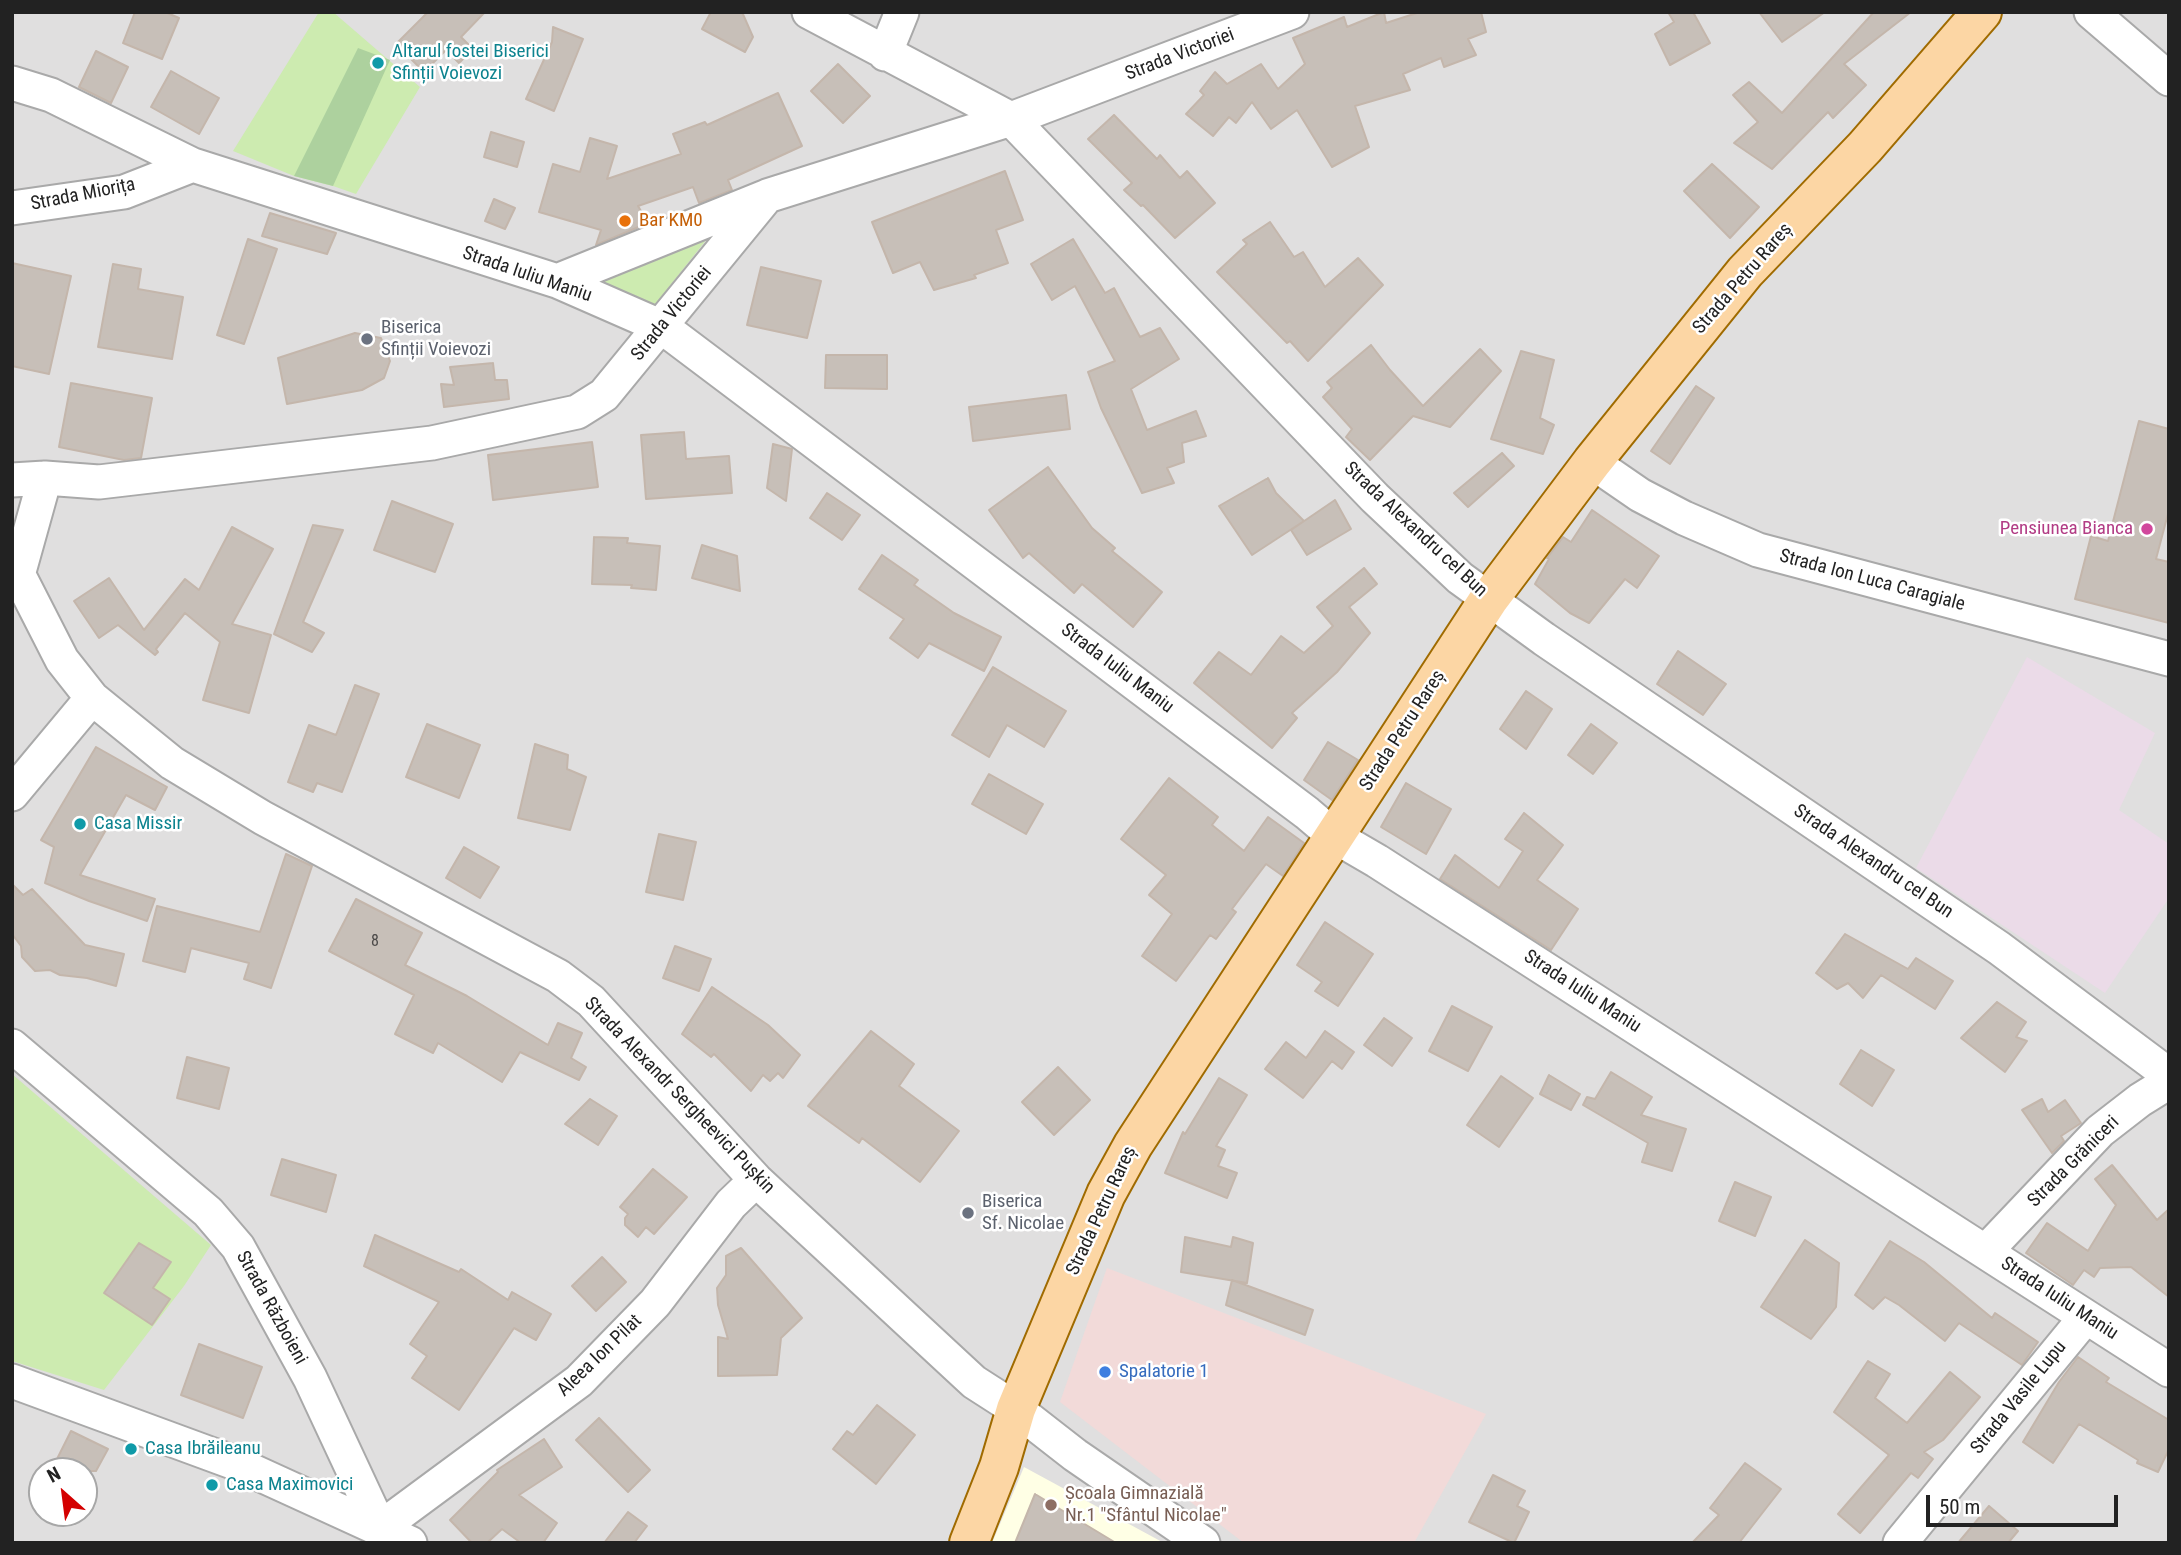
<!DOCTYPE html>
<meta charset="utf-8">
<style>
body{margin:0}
#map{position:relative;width:2181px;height:1555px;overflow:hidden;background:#f2efe9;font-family:"Roboto Condensed",sans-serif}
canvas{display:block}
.frame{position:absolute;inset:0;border:14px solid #222;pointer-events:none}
.north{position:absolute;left:28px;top:1457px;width:70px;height:70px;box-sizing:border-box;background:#fff;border:2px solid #a7a7a7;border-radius:50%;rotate:332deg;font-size:19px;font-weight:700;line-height:28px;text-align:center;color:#222}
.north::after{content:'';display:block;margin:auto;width:24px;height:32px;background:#d40000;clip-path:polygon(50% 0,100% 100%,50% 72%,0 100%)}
.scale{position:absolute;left:1926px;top:1495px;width:192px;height:32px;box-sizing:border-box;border:4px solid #222;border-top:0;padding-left:9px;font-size:21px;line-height:24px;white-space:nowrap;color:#222;-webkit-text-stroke:5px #fff;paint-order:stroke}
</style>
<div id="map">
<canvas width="2181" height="1555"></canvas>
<div class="frame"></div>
<div class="north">N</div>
<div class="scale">50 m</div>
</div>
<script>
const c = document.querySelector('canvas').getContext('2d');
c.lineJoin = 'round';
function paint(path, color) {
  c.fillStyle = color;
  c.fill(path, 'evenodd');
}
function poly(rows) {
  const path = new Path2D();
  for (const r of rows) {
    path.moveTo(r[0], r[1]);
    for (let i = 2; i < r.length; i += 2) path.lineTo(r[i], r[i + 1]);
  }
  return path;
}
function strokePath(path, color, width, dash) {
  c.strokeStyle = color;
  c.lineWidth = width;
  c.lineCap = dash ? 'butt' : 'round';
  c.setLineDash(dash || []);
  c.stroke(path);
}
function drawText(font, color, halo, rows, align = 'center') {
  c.font = font + ' "Roboto Condensed",sans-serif';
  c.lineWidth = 5;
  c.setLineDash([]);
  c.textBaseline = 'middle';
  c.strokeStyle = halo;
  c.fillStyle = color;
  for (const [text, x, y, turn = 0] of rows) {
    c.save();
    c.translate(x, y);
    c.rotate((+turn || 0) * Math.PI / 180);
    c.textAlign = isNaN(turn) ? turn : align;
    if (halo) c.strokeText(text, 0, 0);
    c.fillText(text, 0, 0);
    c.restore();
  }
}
const residential = poly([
 [12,12,2169,12,2169,1543,12,1543],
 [42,1471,84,1471,84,1513,42,1513]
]);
const commercial = poly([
 [1107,1268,1486,1414,1414,1543,1244,1543,1060,1402]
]);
const industrial = poly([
 [2027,657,2155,733,2119,810,2169,844,2169,898,2105,993,1916,868]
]);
const education = poly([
 [1024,1467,1164,1543,992,1543]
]);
const grass = poly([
 [319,12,333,12,420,87,356,194,333,186,294,176,233,151],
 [711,234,653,307,593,283],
 [12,1074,211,1245,184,1286,104,1390,12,1361]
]);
const forest = poly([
 [358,48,390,60,333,186,294,176]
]);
const building = poly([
 [135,12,165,12,179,18,162,59,123,43,135,12],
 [428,12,485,12,461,37,473,49,459,63,446,50,424,72,396,44,428,12],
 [711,12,742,12,753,37,745,52,702,29,711,12],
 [1384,12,1386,23,1420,12,1481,12,1486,32,1468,39,1476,55,1444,67,1441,58,1403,74,1410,90,1355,106,1369,147,1332,167,1297,110,1271,129,1252,102,1236,123,1229,117,1213,136,1186,114,1204,95,1200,91,1215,72,1227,84,1261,64,1278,89,1305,64,1293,38,1344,17,1347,27,1384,12],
 [1668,12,1693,12,1710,43,1670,65,1655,34,1674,22,1668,12],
 [1759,12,1825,12,1782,42,1759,12],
 [1874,12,1911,12,1844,64,1866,85,1833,118,1828,112,1772,169,1734,143,1758,122,1733,95,1749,82,1782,113,1874,12],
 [553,27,583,39,554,111,526,99,552,42,553,27],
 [96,51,128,67,111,103,79,87,96,51],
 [838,64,870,96,843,123,811,91,838,64],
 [171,71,219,98,199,134,151,107,171,71],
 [778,93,802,146,728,180,732,190,699,203,693,187,638,206,648,223,596,245,601,230,539,212,553,164,580,172,590,138,617,146,607,179,681,154,673,134,705,122,707,125,778,93],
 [1114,115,1157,159,1160,155,1180,178,1187,171,1215,203,1175,238,1143,205,1141,206,1124,190,1132,183,1088,139,1114,115],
 [491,132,524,142,517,167,484,157,491,132],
 [1712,164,1759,207,1730,238,1684,191,1712,164],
 [1005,171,1023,220,996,230,1008,263,974,275,976,278,934,290,920,262,893,273,872,222,1005,171],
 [494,199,515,208,505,229,485,221,494,199],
 [270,213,336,233,327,254,262,236,270,213],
 [1270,222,1294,257,1303,252,1325,287,1358,258,1383,285,1308,361,1290,341,1287,343,1217,272,1247,244,1243,240,1270,222],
 [248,239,277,249,244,344,217,335,248,239],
 [1073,239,1105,293,1114,288,1140,337,1160,328,1179,359,1131,389,1147,430,1196,411,1206,436,1182,443,1184,462,1167,468,1174,483,1142,493,1101,408,1088,372,1115,361,1075,286,1052,300,1031,264,1073,239],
 [12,263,71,276,49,374,12,366,12,263],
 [113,264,141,269,138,289,183,297,172,359,98,347,113,264],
 [761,267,821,281,807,338,747,325,761,267],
 [355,333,381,338,390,361,384,378,362,390,287,404,278,358,355,333],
 [1371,345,1390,370,1423,406,1480,349,1501,371,1450,427,1413,416,1370,460,1346,437,1352,429,1323,397,1332,388,1327,382,1371,345],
 [1521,351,1554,360,1540,418,1554,425,1543,454,1491,439,1521,351],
 [826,355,887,355,887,389,825,388,826,355],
 [493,363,495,380,507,380,509,399,444,407,441,384,454,385,450,367,493,363],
 [71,383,152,398,141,458,124,460,59,447,71,383],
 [1696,386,1714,398,1670,464,1651,451,1696,386],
 [1066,395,1070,429,973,441,969,407,1066,395],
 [2139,421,2169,429,2169,510,2156,559,2169,562,2169,623,2075,599,2091,536,2108,541,2139,421],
 [684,432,686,459,729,456,732,493,646,499,641,435,684,432],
 [592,442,598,487,493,500,488,455,592,442],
 [773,444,792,449,786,501,767,488,773,444],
 [1502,453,1514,466,1468,507,1454,493,1502,453],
 [1048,467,1092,528,1115,548,1112,551,1162,592,1133,627,1082,584,1074,593,1029,553,1023,558,989,510,1048,467],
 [1268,478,1276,493,1304,521,1252,555,1219,506,1268,478],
 [827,493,860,515,842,540,810,518,827,493],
 [1335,500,1351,529,1307,555,1291,530,1335,500],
 [392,501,453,524,435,572,374,550,392,501],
 [1592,510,1659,556,1637,588,1625,579,1589,623,1570,613,1535,584,1549,559,1547,558,1563,537,1571,542,1592,510],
 [313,525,343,530,303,622,324,633,312,652,274,634,313,525],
 [232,527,273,549,232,624,271,635,249,713,203,700,220,642,185,613,156,649,158,652,155,655,118,625,99,638,74,601,109,578,144,630,185,579,199,590,232,527],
 [594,537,628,538,627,543,660,546,656,590,631,588,632,585,592,584,594,537],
 [702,545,737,556,740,591,692,578,702,545],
 [882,555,918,580,914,585,954,613,1001,637,984,671,929,643,918,658,890,638,904,619,859,589,882,555],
 [1364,568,1377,584,1349,607,1370,633,1337,672,1292,713,1297,718,1272,748,1194,683,1219,652,1251,675,1281,636,1304,653,1333,626,1317,607,1364,568],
 [1678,651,1726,684,1703,715,1657,684,1678,651],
 [993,667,1066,711,1044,747,1007,725,989,757,952,735,993,667],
 [355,685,379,694,342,792,317,783,313,792,288,782,309,725,336,735,355,685],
 [1526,691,1552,709,1526,749,1500,729,1526,691],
 [427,724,480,745,459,798,406,777,427,724],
 [1591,724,1617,743,1593,774,1568,755,1591,724],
 [1328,742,1358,760,1332,800,1304,780,1328,742],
 [535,744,568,755,567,769,586,777,570,830,518,818,535,744],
 [96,747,167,787,155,810,126,795,80,875,155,899,147,921,89,901,45,883,54,847,41,840,96,747],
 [989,774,1043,804,1026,834,972,804,989,774],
 [1169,778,1218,817,1212,825,1244,851,1268,817,1304,843,1283,876,1266,864,1232,909,1236,912,1216,939,1210,935,1176,981,1142,956,1172,914,1149,895,1166,875,1121,839,1169,778],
 [1406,783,1451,809,1426,854,1381,827,1406,783],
 [1524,813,1563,845,1537,880,1578,909,1551,950,1440,879,1455,855,1499,888,1523,851,1505,839,1524,813],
 [659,834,696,842,683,900,646,892,659,834],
 [464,847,499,867,480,898,446,878,464,847],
 [286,854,312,866,271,988,244,979,249,963,191,948,185,972,143,961,157,906,260,932,286,854],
 [12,884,23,895,32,889,85,945,124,954,116,986,87,978,60,975,50,970,35,971,22,957,21,946,12,934,12,884],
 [356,899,422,933,405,965,467,996,548,1045,558,1023,582,1033,571,1058,586,1067,579,1080,520,1052,502,1082,438,1043,433,1053,395,1034,414,995,329,951,356,899],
 [1325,922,1373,954,1338,1006,1315,991,1322,982,1297,965,1325,922],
 [1845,934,1908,969,1916,958,1953,981,1935,1009,1881,975,1863,998,1848,983,1837,989,1816,973,1845,934],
 [675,946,711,959,699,991,663,978,675,946],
 [712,987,768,1025,800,1055,783,1078,778,1073,770,1081,763,1075,751,1091,714,1054,711,1057,682,1034,712,987],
 [1997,1002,2026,1022,2016,1037,2027,1041,2005,1072,1961,1038,1997,1002],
 [1452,1006,1492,1027,1468,1071,1429,1051,1452,1006],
 [1384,1018,1412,1038,1392,1066,1364,1045,1384,1018],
 [871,1031,914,1064,899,1086,959,1131,920,1182,862,1138,859,1143,808,1106,871,1031],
 [1325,1031,1354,1052,1342,1069,1332,1061,1303,1098,1265,1069,1286,1042,1306,1058,1325,1031],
 [1861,1050,1894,1070,1872,1106,1840,1084,1861,1050],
 [187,1057,229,1068,219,1109,177,1098,187,1057],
 [1058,1067,1090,1100,1054,1135,1022,1102,1058,1067],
 [1611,1072,1652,1097,1641,1115,1686,1129,1672,1171,1642,1162,1648,1143,1583,1105,1587,1097,1595,1099,1611,1072],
 [1549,1075,1580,1094,1571,1110,1540,1094,1549,1075],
 [1501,1076,1533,1098,1499,1147,1467,1125,1501,1076],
 [1219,1078,1247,1095,1216,1146,1225,1150,1218,1166,1237,1173,1227,1198,1165,1173,1183,1132,1185,1134,1219,1078],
 [590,1099,617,1116,598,1145,565,1124,590,1099],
 [2042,1099,2048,1112,2065,1100,2081,1123,2061,1136,2064,1141,2052,1153,2022,1110,2042,1099],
 [282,1159,336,1175,326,1212,271,1195,282,1159],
 [2112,1165,2157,1220,2169,1209,2169,1297,2131,1267,2100,1268,2094,1277,2084,1270,2073,1285,2026,1253,2047,1223,2088,1251,2116,1205,2095,1179,2112,1165],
 [653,1169,687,1197,654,1234,646,1227,638,1237,625,1225,625,1218,628,1214,620,1207,653,1169],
 [1735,1182,1771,1197,1755,1236,1719,1221,1735,1182],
 [375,1235,459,1272,461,1269,508,1300,512,1292,551,1314,536,1340,514,1328,459,1410,412,1378,427,1356,410,1344,439,1302,364,1266,375,1235],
 [1185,1237,1231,1247,1233,1237,1253,1243,1247,1283,1181,1272,1185,1237],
 [1805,1240,1839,1263,1836,1307,1811,1339,1761,1307,1805,1240],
 [1890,1241,1924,1262,1992,1318,1995,1313,2038,1342,2022,1365,1959,1323,1945,1341,1899,1305,1885,1297,1873,1309,1855,1295,1890,1241],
 [139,1243,171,1262,153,1288,170,1299,152,1325,104,1293,139,1243],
 [741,1248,802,1318,781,1338,777,1375,718,1376,718,1337,728,1339,718,1305,717,1288,726,1275,726,1256,741,1248],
 [602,1257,626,1282,596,1311,572,1286,602,1257],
 [1232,1280,1313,1310,1305,1335,1226,1305,1232,1280],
 [199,1344,262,1367,243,1418,181,1395,199,1344],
 [2078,1357,2109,1378,2106,1382,2169,1420,2169,1449,2158,1472,2137,1463,2138,1460,2079,1424,2053,1463,2023,1442,2059,1382,2078,1357],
 [1868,1361,1890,1374,1875,1398,1907,1423,1950,1372,1980,1397,1943,1440,1924,1452,1933,1459,1918,1478,1911,1473,1860,1533,1838,1514,1889,1455,1834,1412,1868,1361],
 [877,1405,915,1435,876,1484,833,1449,847,1431,853,1435,877,1405],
 [599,1418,650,1470,628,1492,576,1440,599,1418],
 [71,1431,108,1449,96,1471,51,1471,71,1431],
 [544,1439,562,1467,519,1495,557,1523,543,1543,521,1543,502,1529,487,1543,472,1543,450,1520,498,1472,497,1470,544,1439],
 [1745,1463,1781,1489,1739,1543,1692,1543,1719,1515,1710,1508,1745,1463],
 [1493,1475,1525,1491,1517,1506,1529,1512,1514,1543,1469,1522,1493,1475],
 [1035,1494,1116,1543,1015,1543,1035,1494],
 [1989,1506,2018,1531,2008,1543,1958,1543,1989,1506],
 [628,1512,647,1526,634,1543,604,1543,628,1512]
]);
const minor = poly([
 [809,12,1011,119,1375,498,1460,578,1544,639,1999,948,2169,1075],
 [2091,12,2169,79],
 [885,54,902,12],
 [12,83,51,95,193,165,557,281,662,327,1307,813,1334,836,1377,861,2169,1370],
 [12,208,124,192,193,165],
 [557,281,765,197],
 [1592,462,1640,495,1684,518,1758,550,2169,659],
 [12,480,45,478,99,482,432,443,577,412,604,395,767,196,1011,119,1292,12],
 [12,562,62,660,92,698,172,763,263,818,558,976,591,1001,756,1180,974,1382,1016,1409,1075,1455,1203,1543],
 [18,575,45,478],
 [12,794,92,698],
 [12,1046,208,1212,238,1247,310,1378,380,1528,579,1381,655,1303,731,1204,756,1180],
 [1986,1251,2100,1131,2140,1100,2169,1082],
 [12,1381,235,1463,410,1543],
 [1900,1543,2085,1318]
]);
const major = poly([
 [969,1543,999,1467,1016,1409,1106,1194,1133,1145,1489,599,1592,462,1745,272,1865,147,1982,12]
]);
const markers = [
 [378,63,7,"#0f9aa8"],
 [625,221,7,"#e8710a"],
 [367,339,7,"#6b7280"],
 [2147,529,7,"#d1479c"],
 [80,824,7,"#0f9aa8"],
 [968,1213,7,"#6b7280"],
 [1105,1372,7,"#3f7fe0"],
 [131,1449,7,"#0f9aa8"],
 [212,1485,7,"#0f9aa8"],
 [1051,1505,7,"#8d6e63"]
];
const numberNames = [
 ["8",375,942]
];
const cultureNames = [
 ["Altarul fostei Biserici",392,52],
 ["Sfinții Voievozi",392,74],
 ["Casa Missir",94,824],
 ["Casa Ibrăileanu",145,1449],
 ["Casa Maximovici",226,1485]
];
const streetNames = [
 ["Strada Victoriei",1180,55,-21],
 ["Strada Miorița",83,195,-11],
 ["Strada Iuliu Maniu",527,275,19],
 ["Strada Petru Rareș",1743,279,-49],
 ["Strada Victoriei",672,314,-51],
 ["Strada Alexandru cel Bun",1415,530,43],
 ["Strada Ion Luca Caragiale",1872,581,15],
 ["Strada Iuliu Maniu",1117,669,37],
 ["Strada Petru Rareș",1403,731,-57],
 ["Strada Alexandru cel Bun",1873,862,34],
 ["Strada Iuliu Maniu",1582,992,33],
 ["Strada Alexandr Sergheevici Pușkin",679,1096,46],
 ["Strada Grăniceri",2074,1162,-45],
 ["Strada Petru Rareș",1102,1211,-65],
 ["Strada Iuliu Maniu",2059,1299,33],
 ["Strada Războieni",271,1308,61],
 ["Aleea Ion Pilat",600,1356,-44],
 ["Strada Vasile Lupu",2019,1398,-51]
];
const foodNames = [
 ["Bar KM0",639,221]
];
const worshipNames = [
 ["Biserica",381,328],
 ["Sfinții Voievozi",381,350],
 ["Biserica",982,1202],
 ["Sf. Nicolae",982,1224]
];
const hotelNames = [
 ["Pensiunea Bianca",2133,529]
];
const shopNames = [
 ["Spalatorie 1",1119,1372]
];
const educationNames = [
 ["Școala Gimnazială",1065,1494],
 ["Nr.1 \"Sfântul Nicolae\"",1065,1516]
];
paint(residential, '#e0dfdf');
paint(commercial, '#f2dad9');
paint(industrial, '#ebdbe8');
paint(education, '#ffffe5');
paint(grass, '#cdebb0');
paint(forest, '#add19e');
paint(building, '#c7bfb8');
strokePath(building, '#c4b6ab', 2);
strokePath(minor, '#a9a9a9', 37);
strokePath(major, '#a06b00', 42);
strokePath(minor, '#fff', 33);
strokePath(major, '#fcd6a4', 38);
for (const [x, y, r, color] of markers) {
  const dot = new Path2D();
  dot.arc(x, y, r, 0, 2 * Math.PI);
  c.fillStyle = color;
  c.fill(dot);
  strokePath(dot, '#fff', 2.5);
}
drawText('16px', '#4b4948', null, numberNames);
drawText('19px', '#0d838f', '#fff', cultureNames, 'left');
drawText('19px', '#222', '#fff', streetNames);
drawText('19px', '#c56008', '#fff', foodNames, 'left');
drawText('19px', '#5b616d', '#fff', worshipNames, 'left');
drawText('19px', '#b23c85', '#fff', hotelNames, 'right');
drawText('19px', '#366cbe', '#fff', shopNames, 'left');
drawText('19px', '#785e54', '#fff', educationNames, 'left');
</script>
